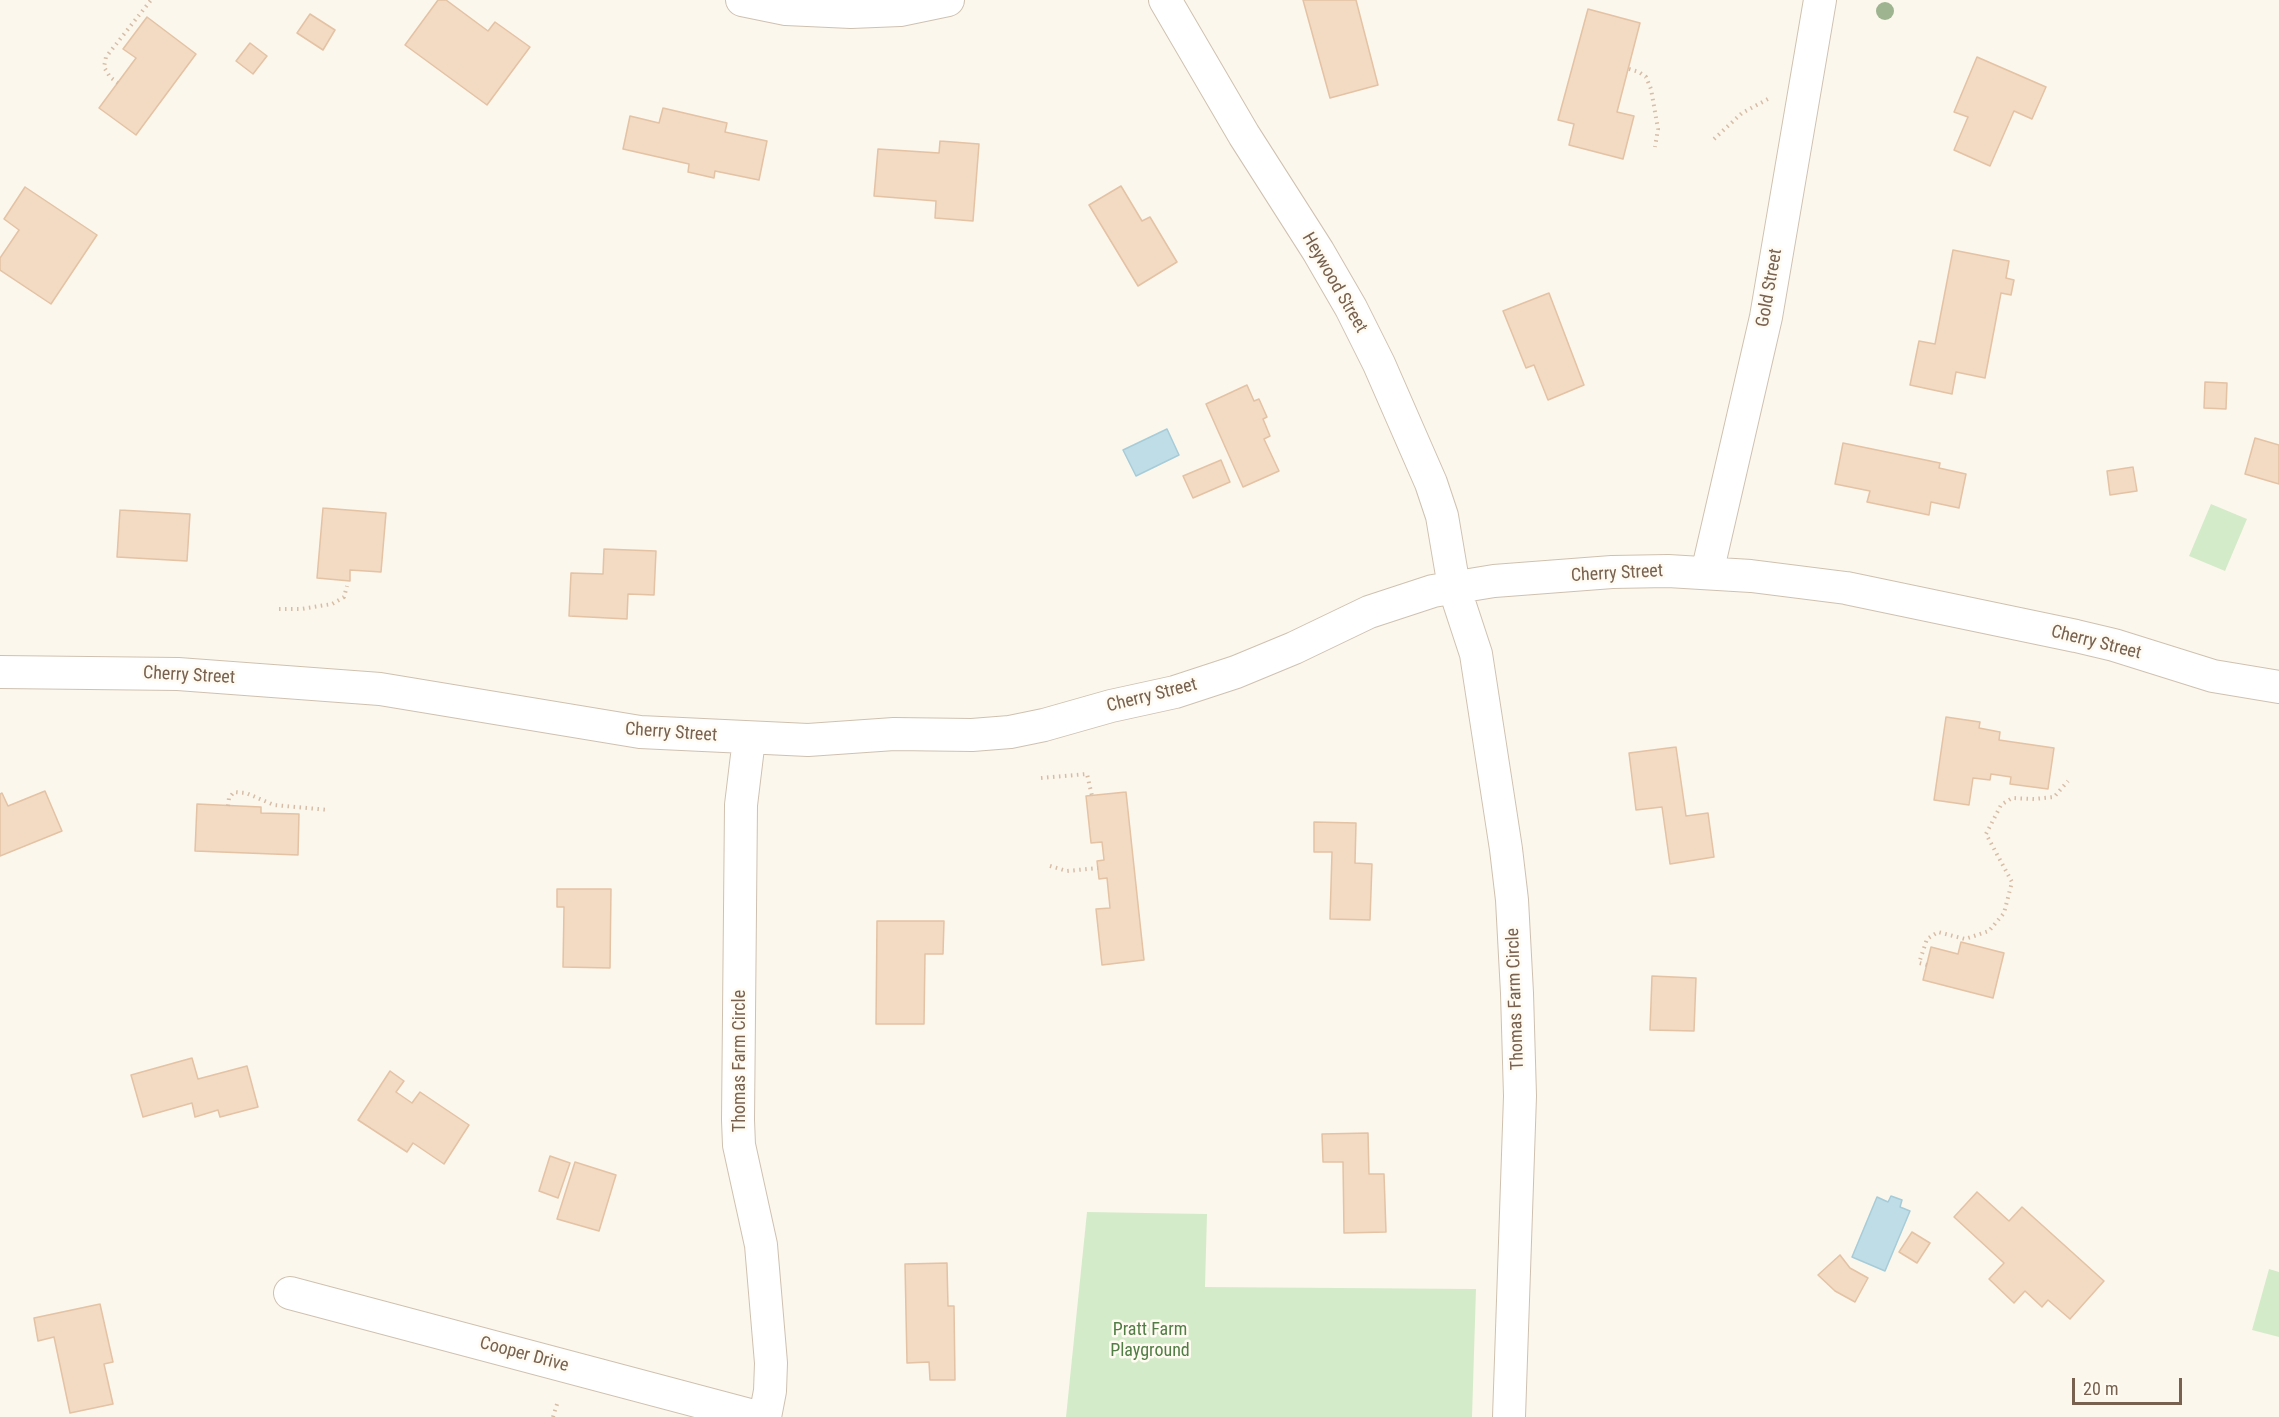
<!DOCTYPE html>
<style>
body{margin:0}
#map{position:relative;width:2279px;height:1417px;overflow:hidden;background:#fcf7ec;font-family:"Roboto Condensed",sans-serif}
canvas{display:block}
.scale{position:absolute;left:2072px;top:1378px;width:110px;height:27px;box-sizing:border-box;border:3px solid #78614e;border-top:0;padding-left:8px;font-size:18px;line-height:21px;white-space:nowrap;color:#78614e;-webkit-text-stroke:4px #fffbf2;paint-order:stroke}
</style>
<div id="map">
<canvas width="2279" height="1417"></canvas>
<div class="scale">20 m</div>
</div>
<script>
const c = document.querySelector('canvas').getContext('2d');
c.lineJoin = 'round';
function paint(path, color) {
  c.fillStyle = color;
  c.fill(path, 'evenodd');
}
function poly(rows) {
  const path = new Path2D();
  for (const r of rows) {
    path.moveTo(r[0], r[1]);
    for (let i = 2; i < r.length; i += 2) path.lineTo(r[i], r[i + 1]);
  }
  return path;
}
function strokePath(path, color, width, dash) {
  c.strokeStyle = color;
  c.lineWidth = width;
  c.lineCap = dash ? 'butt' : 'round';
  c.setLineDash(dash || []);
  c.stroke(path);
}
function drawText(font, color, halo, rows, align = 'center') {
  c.font = font + ' "Roboto Condensed",sans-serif';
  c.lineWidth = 5;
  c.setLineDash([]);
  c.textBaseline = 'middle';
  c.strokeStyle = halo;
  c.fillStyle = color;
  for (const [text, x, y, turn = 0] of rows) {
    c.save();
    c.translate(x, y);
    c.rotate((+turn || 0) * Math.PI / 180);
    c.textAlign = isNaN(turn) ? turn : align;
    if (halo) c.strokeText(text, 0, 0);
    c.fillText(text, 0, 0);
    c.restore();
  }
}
const green = poly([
 [2211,504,2247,519,2225,571,2189,556],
 [1087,1212,1207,1214,1205,1287,1476,1289,1472,1417,1066,1417],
 [2269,1269,2279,1272,2279,1337,2252,1330]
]);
const water = poly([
 [1167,429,1179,455,1136,476,1123,450,1167,429],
 [1891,1196,1902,1200,1900,1207,1910,1211,1885,1271,1852,1257,1877,1197,1888,1202,1891,1196]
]);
const building = poly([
 [438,0,446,0,488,31,495,22,530,47,487,105,405,45,438,0],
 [1303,0,1356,0,1378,85,1330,98,1303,0],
 [1588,9,1640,23,1617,112,1634,116,1623,159,1569,145,1574,124,1558,120,1588,9],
 [310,14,335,30,323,50,297,33,310,14],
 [147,17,196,54,136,135,99,108,136,58,123,49,147,17],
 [250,43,267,56,253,74,236,61,250,43],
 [1977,57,2046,87,2032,119,2014,111,1990,166,1954,150,1968,117,1954,112,1977,57],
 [663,108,727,123,725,132,767,141,759,180,715,171,714,178,688,172,689,164,623,149,630,116,659,123,663,108],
 [940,141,979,144,973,221,935,218,936,201,874,196,878,149,939,153,940,141],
 [1121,186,1142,221,1150,217,1177,262,1138,286,1089,205,1121,186],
 [25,187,97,235,51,304,0,270,0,258,19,230,4,219,25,187],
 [1953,250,2009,261,2006,278,2014,280,2011,295,2001,293,1985,378,1956,372,1952,394,1910,385,1919,341,1935,344,1953,250],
 [1549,293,1584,385,1548,400,1534,365,1526,368,1503,311,1549,293],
 [2205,382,2227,383,2226,409,2204,408,2205,382],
 [1247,385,1254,401,1259,399,1267,417,1263,419,1270,436,1264,439,1279,471,1243,487,1206,404,1247,385],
 [2255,438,2279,445,2279,484,2245,474,2255,438],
 [1843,443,1940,463,1939,468,1966,474,1959,508,1931,502,1929,515,1867,502,1870,491,1835,484,1843,443],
 [1221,460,1230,482,1193,498,1183,476,1221,460],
 [2133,467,2137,491,2110,495,2107,471,2133,467],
 [323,508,386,513,381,572,350,570,350,581,317,578,323,508],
 [120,510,190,514,187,561,117,557,120,510],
 [604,549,656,551,654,595,628,594,627,619,569,616,571,573,603,574,604,549],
 [1946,717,1980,722,1979,728,2000,732,1999,740,2054,748,2048,789,2010,784,2011,777,1991,774,1990,780,1973,778,1969,805,1934,800,1946,717],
 [1676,747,1686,816,1708,813,1714,857,1670,864,1662,807,1636,810,1629,753,1676,747],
 [45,791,62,831,0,856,0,794,2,793,8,806,45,791],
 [1126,792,1144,960,1102,965,1096,909,1110,908,1107,878,1099,879,1097,861,1104,860,1102,842,1091,843,1086,796,1126,792],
 [197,804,261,807,261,813,299,814,298,855,195,851,197,804],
 [1314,822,1356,823,1355,863,1372,864,1370,920,1330,919,1332,852,1314,852,1314,822],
 [557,889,611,889,610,968,563,967,564,907,557,907,557,889],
 [877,921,944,921,943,954,925,954,924,1024,876,1024,877,921],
 [1961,942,2004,953,1993,998,1923,980,1931,947,1958,954,1961,942],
 [1652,976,1696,978,1694,1031,1650,1030,1652,976],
 [192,1058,198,1079,247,1066,258,1107,220,1117,218,1110,195,1117,192,1103,143,1117,131,1075,192,1058],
 [390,1071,404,1081,396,1092,412,1103,420,1092,469,1125,444,1164,413,1143,407,1152,358,1120,390,1071],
 [1368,1133,1369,1174,1384,1174,1386,1232,1344,1233,1343,1162,1323,1162,1322,1134,1368,1133],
 [550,1156,570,1163,558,1198,539,1191,550,1156],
 [575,1162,616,1175,599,1231,557,1219,575,1162],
 [1977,1192,2009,1221,2022,1207,2104,1281,2070,1319,2048,1300,2042,1307,2025,1291,2014,1303,1989,1279,2004,1263,1954,1217,1977,1192],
 [1912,1232,1930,1243,1917,1263,1899,1252,1912,1232],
 [1840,1255,1850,1268,1868,1278,1855,1302,1835,1291,1818,1275,1840,1255],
 [947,1263,948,1306,954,1306,955,1380,930,1380,929,1362,907,1363,905,1264,947,1263],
 [100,1304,113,1362,104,1364,113,1404,70,1413,54,1337,38,1341,34,1318,100,1304]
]);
const path = poly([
 [1629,69,1639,72,1646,77,1651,89,1658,129,1655,147],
 [118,83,110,77,104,67,106,57,151,0],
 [1714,139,1742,113,1768,99],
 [279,609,301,609,332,604,344,597,347,586],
 [1041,778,1087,774,1092,796],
 [228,806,229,798,234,792,246,793,274,805,329,810],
 [1050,866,1067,871,1098,868],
 [1927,965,1919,963,1927,939,1938,932,1965,939,1989,931,2004,913,2012,882,1986,834,2001,805,2012,798,2034,799,2054,797,2068,781],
 [553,1417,558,1401]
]);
const street = poly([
 [742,0,786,9,851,12,900,10,948,0],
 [1165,0,1244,135,1318,251,1351,308,1379,364,1431,483,1442,516,1454,587,1476,654,1506,849,1512,900,1517,993,1520,1096,1509,1417],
 [1707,573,1766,317,1820,0],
 [0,672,178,674,380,689,640,732,808,740,894,734,972,735,1010,732,1044,725,1111,706,1175,692,1236,672,1294,648,1369,612,1433,591,1494,581,1612,572,1668,571,1751,576,1846,588,2076,636,2114,645,2213,676,2279,687],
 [749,739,741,805,738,1120,739,1145,761,1245,771,1363,770,1391,765,1417],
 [290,1293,757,1417]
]);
const trees = [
 [1885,11]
];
const streetNames = [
 ["Heywood Street",1334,283,60],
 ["Gold Street",1770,288,-80],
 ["Cherry Street",1617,574,-3],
 ["Cherry Street",2096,643,14],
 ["Cherry Street",189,676,3],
 ["Cherry Street",1152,696,-14],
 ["Cherry Street",671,733,4],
 ["Thomas Farm Circle",1516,999,-92],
 ["Thomas Farm Circle",740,1061,-90],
 ["Cooper Drive",524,1355,15]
];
const parkNames = [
 ["Pratt Farm",1150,1330],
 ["Playground",1150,1351]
];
paint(green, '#d4ebc9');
paint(water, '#bfdde7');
strokePath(water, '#a6ccd8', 1.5);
paint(building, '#f2dac3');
strokePath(building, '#e4c2a4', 1.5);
strokePath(street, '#cfc1b0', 34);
strokePath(path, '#d7bda6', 4, [1.5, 4.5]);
strokePath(street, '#fff', 32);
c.fillStyle = '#9eb490';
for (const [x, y] of trees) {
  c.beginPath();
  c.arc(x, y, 9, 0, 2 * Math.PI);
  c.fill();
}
drawText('18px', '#78614e', '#fffbf2', streetNames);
drawText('18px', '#517e45', '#fffbf2', parkNames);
</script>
